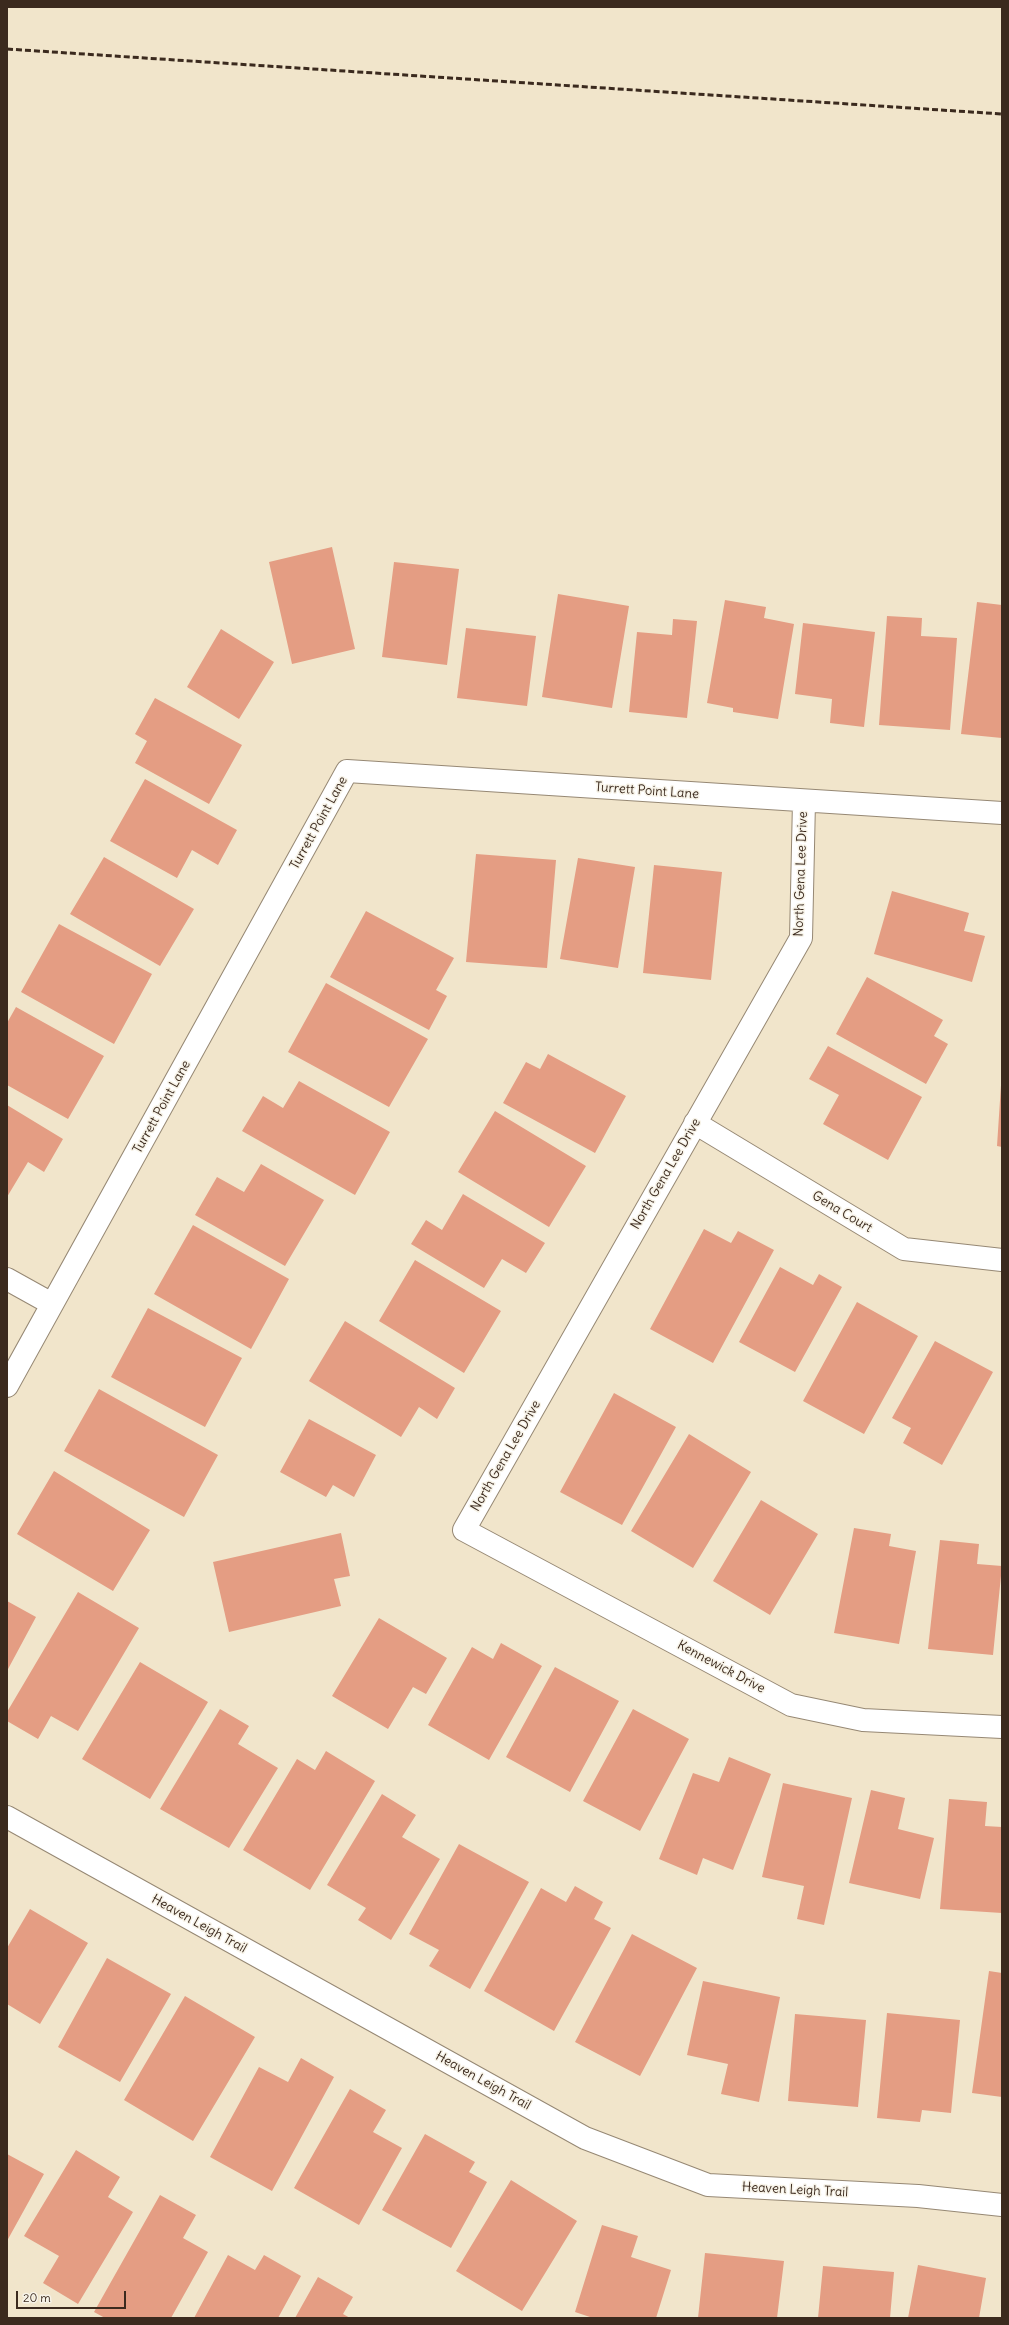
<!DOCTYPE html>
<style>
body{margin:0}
#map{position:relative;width:1009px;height:2325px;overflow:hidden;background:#f1e5cb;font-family:Delius,sans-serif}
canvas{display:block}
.frame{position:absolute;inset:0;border:8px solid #3b2a1e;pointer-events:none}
.scale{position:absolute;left:16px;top:2291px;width:110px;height:18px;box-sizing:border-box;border:2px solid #3b2a1e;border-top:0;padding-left:5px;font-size:12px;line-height:14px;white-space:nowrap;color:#3b2a1e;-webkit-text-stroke:3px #f7f3e8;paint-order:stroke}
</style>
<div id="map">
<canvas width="1009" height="2325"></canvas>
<div class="frame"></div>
<div class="scale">20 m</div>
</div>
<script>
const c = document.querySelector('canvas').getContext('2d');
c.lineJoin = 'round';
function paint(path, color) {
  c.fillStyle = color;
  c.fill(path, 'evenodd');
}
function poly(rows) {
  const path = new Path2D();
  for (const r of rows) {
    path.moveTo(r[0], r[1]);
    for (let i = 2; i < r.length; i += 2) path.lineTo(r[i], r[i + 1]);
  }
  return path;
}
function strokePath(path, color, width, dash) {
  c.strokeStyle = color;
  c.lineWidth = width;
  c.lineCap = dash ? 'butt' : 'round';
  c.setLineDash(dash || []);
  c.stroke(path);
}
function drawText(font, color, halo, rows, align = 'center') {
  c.font = font + ' Delius,sans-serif';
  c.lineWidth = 3;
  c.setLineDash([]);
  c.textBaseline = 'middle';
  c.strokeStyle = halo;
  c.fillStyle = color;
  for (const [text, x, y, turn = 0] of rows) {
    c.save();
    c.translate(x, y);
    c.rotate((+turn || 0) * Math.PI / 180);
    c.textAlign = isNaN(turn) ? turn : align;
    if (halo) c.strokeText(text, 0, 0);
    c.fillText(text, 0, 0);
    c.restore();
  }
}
const building = poly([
 [332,547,355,649,292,664,269,562],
 [394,562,459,569,447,665,382,657],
 [558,594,629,606,612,708,542,697],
 [725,600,766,607,764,618,794,624,778,719,733,712,733,708,707,703],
 [977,602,1002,605,1002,738,961,734],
 [887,616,922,618,921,636,957,638,950,730,879,725],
 [673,619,697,621,687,718,629,712,637,632,672,635],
 [803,623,875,632,864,727,830,723,832,699,795,694],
 [466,628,536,636,527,706,457,698],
 [221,629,274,662,239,719,187,687],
 [155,698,242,745,209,804,135,763,147,741,135,734],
 [145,779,237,830,218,865,192,850,177,878,110,841],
 [476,854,556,860,547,968,466,962],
 [104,857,194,909,160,966,70,914],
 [578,858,635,867,618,968,560,959],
 [654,865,722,872,711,980,643,973],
 [892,891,969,913,964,931,985,936,972,982,874,954],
 [366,911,454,958,436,990,447,996,429,1030,330,977],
 [59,924,152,974,114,1044,21,992],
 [867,977,943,1020,934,1036,948,1044,926,1084,836,1034],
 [326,983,428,1039,389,1107,288,1052],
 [16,1007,104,1056,68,1119,7,1085,7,1023],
 [828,1046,922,1097,888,1160,823,1124,839,1095,809,1079],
 [548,1054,626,1096,595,1153,503,1103,526,1062,540,1069],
 [299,1081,390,1132,355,1195,242,1131,263,1096,283,1108],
 [1001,1085,1002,1085,1002,1147,997,1146],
 [7,1105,63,1139,44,1172,28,1162,7,1197],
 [495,1111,586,1166,549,1227,458,1172],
 [261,1164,324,1200,285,1266,195,1215,217,1177,244,1192],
 [463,1194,545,1243,526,1273,502,1259,484,1288,411,1244,426,1220,442,1230],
 [193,1225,289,1279,251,1349,154,1294],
 [704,1229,731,1243,738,1231,774,1250,713,1363,650,1329],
 [415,1260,501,1311,464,1373,379,1321],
 [780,1267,813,1285,819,1274,842,1287,795,1372,739,1342],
 [857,1302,918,1336,864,1434,803,1401],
 [148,1308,242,1358,205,1427,111,1377],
 [345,1321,455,1388,437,1419,419,1407,401,1437,309,1381],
 [935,1341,993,1372,942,1465,903,1443,911,1428,892,1418],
 [99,1389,218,1455,184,1517,64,1451],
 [614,1393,676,1427,622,1525,560,1492],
 [309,1419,376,1455,354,1497,333,1485,326,1497,280,1472],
 [689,1434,751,1472,693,1568,631,1531],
 [54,1471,150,1530,113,1591,17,1534],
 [761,1500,818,1534,770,1615,713,1581],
 [854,1528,891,1534,889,1546,916,1551,899,1644,834,1633],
 [341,1533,350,1576,334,1579,341,1606,229,1632,213,1562],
 [940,1540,979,1544,977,1564,1002,1566,993,1655,928,1649],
 [78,1592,139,1628,78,1731,51,1716,38,1739,7,1721,7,1712],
 [7,1601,36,1617,7,1671],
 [379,1618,447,1658,426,1694,413,1687,388,1729,332,1696],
 [501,1643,542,1666,489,1760,428,1725,472,1647,493,1659],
 [140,1662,208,1702,150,1799,82,1759],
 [555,1667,619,1701,570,1792,506,1757],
 [220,1709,249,1726,238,1744,278,1768,229,1848,160,1809],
 [633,1709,689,1739,640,1831,583,1801],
 [326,1751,375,1781,310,1890,243,1850,297,1759,315,1770],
 [729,1757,771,1774,733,1870,703,1858,697,1875,659,1859,693,1773,719,1782],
 [783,1783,852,1798,824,1925,797,1919,804,1886,762,1877],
 [871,1790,905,1798,898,1829,934,1838,920,1899,849,1883],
 [382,1794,416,1815,402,1837,440,1859,391,1940,358,1920,366,1908,327,1885],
 [949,1799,987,1802,985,1826,1002,1827,1002,1913,940,1909],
 [459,1844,529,1882,470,1989,429,1966,439,1950,409,1934],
 [575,1886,603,1902,594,1919,611,1928,554,2031,484,1991,541,1888,566,1902],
 [30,1909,88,1943,40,2024,7,2004,7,1948],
 [632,1934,697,1968,640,2076,575,2042],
 [107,1958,171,1994,120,2082,58,2047],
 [989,1971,1002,1973,1002,2097,972,2093],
 [703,1981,780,1997,759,2102,721,2094,728,2064,687,2055],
 [185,1996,255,2037,193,2141,124,2100],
 [887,2013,960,2020,951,2113,922,2110,920,2122,877,2118],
 [795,2014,866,2020,858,2107,788,2101],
 [301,2058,334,2077,272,2191,210,2157,259,2067,288,2082],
 [350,2089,386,2110,373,2132,402,2148,359,2225,294,2188],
 [425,2134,475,2162,469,2172,487,2182,451,2248,382,2210],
 [76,2150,120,2177,108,2197,133,2212,78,2304,43,2283,59,2256,24,2236],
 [7,2154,44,2174,7,2241],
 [511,2180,577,2221,522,2311,456,2271],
 [160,2195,196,2215,183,2238,208,2252,171,2318,105,2318,94,2312],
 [602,2225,638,2236,631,2257,671,2270,656,2318,593,2318,575,2312],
 [705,2253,784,2261,777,2318,698,2318],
 [228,2255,255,2270,264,2255,301,2276,278,2318,194,2318],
 [918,2265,986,2278,979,2318,908,2318],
 [823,2266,894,2272,890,2318,818,2318],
 [318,2277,353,2297,343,2314,350,2318,295,2318]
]);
const minor = poly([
 [804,801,801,938,464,1530,791,1705,863,1720,1002,1727],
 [695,1123,904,1249,1002,1260],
 [7,1279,52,1304],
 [7,1386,347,771,1002,813],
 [7,1817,585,2138,708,2185,918,2196,1002,2205]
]);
const rail = poly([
 [7,49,1002,114]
]);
const streetNames = [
 ["Turrett Point Lane",647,791,4],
 ["Turrett Point Lane",319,823,-61],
 ["North Gena Lee Drive",801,874,-88],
 ["Turrett Point Lane",162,1107,-61],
 ["North Gena Lee Drive",666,1174,-60],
 ["Gena Court",842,1212,31],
 ["North Gena Lee Drive",506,1456,-60],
 ["Kennewick Drive",721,1667,28],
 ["Heaven Leigh Trail",199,1924,29],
 ["Heaven Leigh Trail",483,2081,29],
 ["Heaven Leigh Trail",795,2190,3]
];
paint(building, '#e49d83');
strokePath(minor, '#968874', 24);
strokePath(minor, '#fff', 22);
strokePath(rail, '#3b2a1e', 3, [6, 3]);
drawText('13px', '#3b2a1e', '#f7f3e8', streetNames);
</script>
